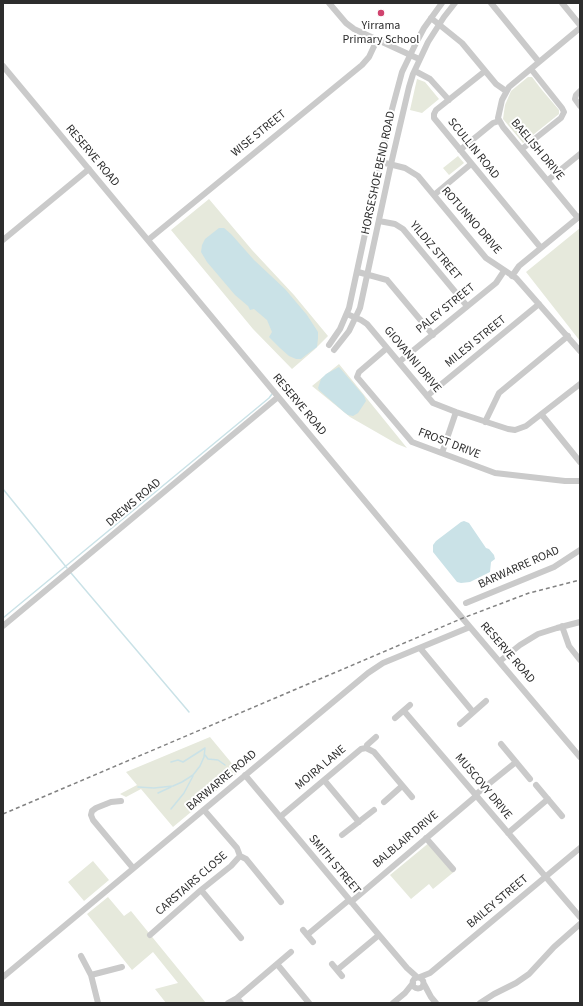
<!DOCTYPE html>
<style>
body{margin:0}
#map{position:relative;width:583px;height:1006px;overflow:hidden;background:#fff;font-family:"Source Sans 3",sans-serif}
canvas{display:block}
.frame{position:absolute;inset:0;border:4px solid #2d2d2d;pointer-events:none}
</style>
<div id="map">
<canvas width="583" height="1006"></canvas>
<div class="frame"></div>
</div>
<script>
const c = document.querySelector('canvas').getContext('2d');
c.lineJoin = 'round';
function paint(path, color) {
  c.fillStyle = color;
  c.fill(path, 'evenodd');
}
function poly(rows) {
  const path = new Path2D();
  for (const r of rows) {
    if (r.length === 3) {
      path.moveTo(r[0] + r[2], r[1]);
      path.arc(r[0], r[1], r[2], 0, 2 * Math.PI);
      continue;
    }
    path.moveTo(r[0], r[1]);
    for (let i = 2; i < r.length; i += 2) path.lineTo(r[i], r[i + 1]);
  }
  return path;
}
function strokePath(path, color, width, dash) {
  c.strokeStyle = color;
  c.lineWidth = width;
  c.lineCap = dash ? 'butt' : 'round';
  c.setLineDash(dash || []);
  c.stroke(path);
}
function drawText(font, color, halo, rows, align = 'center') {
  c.font = font + ' "Source Sans 3",sans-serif';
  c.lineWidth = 4;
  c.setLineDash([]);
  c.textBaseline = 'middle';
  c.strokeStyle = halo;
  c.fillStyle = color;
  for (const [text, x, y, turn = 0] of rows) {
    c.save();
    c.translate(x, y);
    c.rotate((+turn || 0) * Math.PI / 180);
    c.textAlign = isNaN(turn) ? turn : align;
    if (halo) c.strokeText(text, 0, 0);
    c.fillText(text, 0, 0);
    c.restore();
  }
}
const green = poly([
 [528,77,532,77,542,90,559,110,559,114,523,143,503,119,505,105,511,91],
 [417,79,425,82,439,99,422,113,410,110],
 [458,156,464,163,449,175,443,168],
 [209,199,252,250,294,295,328,336,314,350,292,369,253,329,171,230],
 [580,228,580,341,526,272],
 [339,364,407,448,397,444,350,417,312,386],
 [210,737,239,772,173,827,141,789,126,797,120,794,137,785,126,772],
 [430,842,455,871,433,889,429,884,411,899,390,875],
 [93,861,109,880,84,901,68,882],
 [108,897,124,916,131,911,206,1003,166,1003,155,989,178,983,153,952,132,970,87,914]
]);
const water = poly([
 [219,228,224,228,231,234,254,260,285,289,307,315,318,332,318,338,317,347,306,355,301,359,296,359,289,356,280,348,269,337,272,332,267,320,254,309,250,310,248,306,235,295,207,262,201,252,202,245,205,239],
 [339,367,364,396,366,401,358,413,353,416,348,415,344,412,319,390,318,388,321,379,326,374],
 [464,521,469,523,486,548,489,549,494,555,495,559,491,562,490,572,470,582,461,583,457,582,433,552,433,545,436,541,461,522]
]);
const stream = poly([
 [3,489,67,568],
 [71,573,189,712],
 [3,618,269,398,272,394],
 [205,755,208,759,218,760,225,765],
 [171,762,178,760,183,762,205,748],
 [138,787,154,788,173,786,182,782,193,775,200,766,204,757,205,748],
 [158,793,171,787],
 [171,809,184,793,193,776]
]);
const minor = poly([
 [329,3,346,23,354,29,419,59],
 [491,3,539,62],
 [562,3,580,25],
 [431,18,462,43,496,84,506,91],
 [3,66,453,607,580,757],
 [415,71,430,79,449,100],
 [485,71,436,110,434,114,434,118,541,248],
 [580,91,576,95,575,99,580,106],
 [522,149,561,118,564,112,562,108,531,69],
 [460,150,493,123,499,121],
 [381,162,405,168,418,176,486,258,516,278,580,351],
 [548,180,580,154],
 [434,195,471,164],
 [578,218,503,127,498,118,502,100,509,87,580,28],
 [379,221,395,224,403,229,467,306],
 [3,240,89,169],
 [148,240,362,65,369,57,377,40],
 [358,272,387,280,433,335],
 [512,276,519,266,580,216],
 [347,314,361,320,367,324,433,403,456,412,508,429,515,430,526,426,580,384],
 [329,345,340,329,349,308,391,113,402,72,416,43,424,28,442,3],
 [387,348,359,372,357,377,412,442,495,473,565,481,580,481],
 [334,350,349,331,360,308,391,164,409,87,413,74,428,42,444,17,455,3],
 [399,362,496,283,504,271],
 [427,396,539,304],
 [542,415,580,462],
 [485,422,499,393,568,336],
 [442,453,456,412],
 [466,603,554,567,580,550],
 [3,626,278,397],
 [562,626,569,646,580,660],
 [420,648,473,712],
 [500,661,520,645,538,634,557,628,580,622],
 [404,711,580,917],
 [395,718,410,705],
 [460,724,486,701],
 [501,744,530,779],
 [366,748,374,752,412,797],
 [245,775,379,935,407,968,417,977],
 [324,780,359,822],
 [536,785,562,816],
 [475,795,516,762],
 [121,801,111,802,96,808,92,811,91,815,93,820,133,868],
 [384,802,402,786],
 [280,817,361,749,366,748,367,745,376,737],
 [508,833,548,799],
 [342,835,374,810],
 [426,838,453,869],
 [240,856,246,859,281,902],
 [201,890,241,938],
 [351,902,476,796],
 [303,930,313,942],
 [150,935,201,890,231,866,240,856,237,848,204,810],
 [307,935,349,900],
 [81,956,91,975],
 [277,964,309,1003],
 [332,964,342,976],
 [337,970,379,935],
 [3,977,368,673,383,663,470,627],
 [420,977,430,973,580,848],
 [418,983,5.5],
 [424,984,431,997,436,1003],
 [237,998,291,952],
 [98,1003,91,975,122,967],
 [228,1003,237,998,241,1003],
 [393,1003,405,993,413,983],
 [480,1003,494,994,516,983,529,974,554,947,580,924]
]);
const rail = poly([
 [3,814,463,618,529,593,580,580]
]);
const markers = [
 [381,13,4,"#d0436e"]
];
const poiNames = [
 ["Yirrama",381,26],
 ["Primary School",381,40]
];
const streetNames = [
 ["WISE STREET",259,134,-39],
 ["SCULLIN ROAD",473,149,51],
 ["BAELISH DRIVE",537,150,50],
 ["RESERVE ROAD",92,156,50],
 ["HORSESHOE BEND ROAD",379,173,-78],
 ["ROTUNNO DRIVE",471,221,49],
 ["YILDIZ STREET",435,251,50],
 ["PALEY STREET",446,309,-39],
 ["MILESI STREET",476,342,-39],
 ["GIOVANNI DRIVE",412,360,50],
 ["RESERVE ROAD",299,405,50],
 ["FROST DRIVE",449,444,21],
 ["DREWS ROAD",134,503,-40],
 ["BARWARRE ROAD",519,568,-24],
 ["RESERVE ROAD",507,653,49],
 ["MOIRA LANE",321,768,-40],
 ["BARWARRE ROAD",222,781,-40],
 ["MUSCOVY DRIVE",483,787,50],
 ["BALBLAIR DRIVE",406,840,-40],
 ["SMITH STREET",334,865,50],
 ["CARSTAIRS CLOSE",192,884,-41],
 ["BAILEY STREET",498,902,-40]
];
paint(green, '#e6e9dc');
paint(water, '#cae2e7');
strokePath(stream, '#cae2e7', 1.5);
strokePath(minor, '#cacaca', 6);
strokePath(rail, '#828282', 1.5, [4, 3]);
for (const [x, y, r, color] of markers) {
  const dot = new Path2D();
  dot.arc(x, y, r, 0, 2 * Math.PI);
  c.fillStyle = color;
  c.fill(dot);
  strokePath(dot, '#fff', 1.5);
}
drawText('12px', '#2d2d2d', '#fff', poiNames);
drawText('12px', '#2d2d2d', '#fff', streetNames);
</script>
